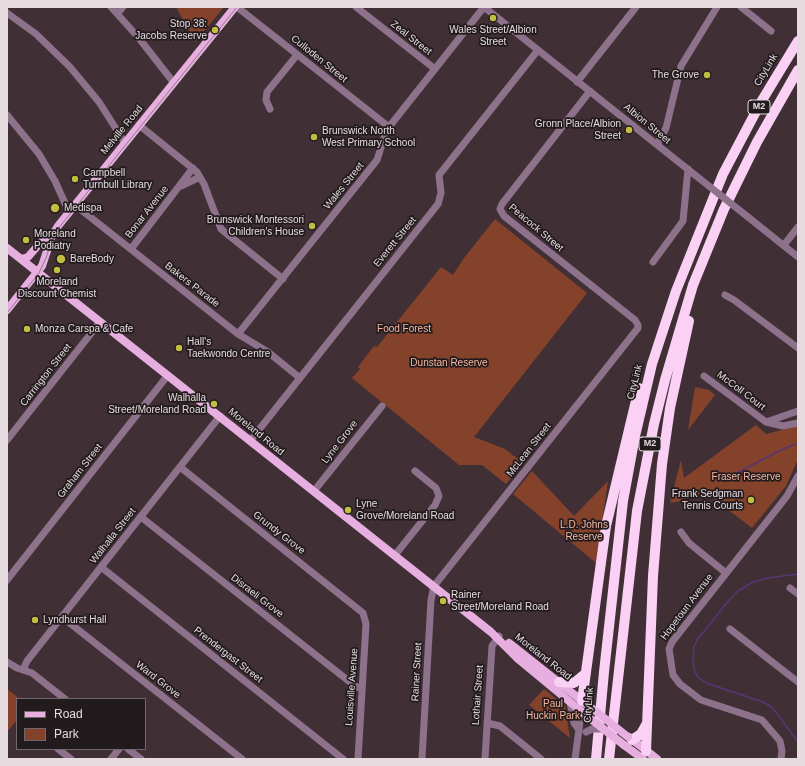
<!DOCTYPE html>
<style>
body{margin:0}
#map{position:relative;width:805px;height:766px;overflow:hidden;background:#403036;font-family:Helvetica,sans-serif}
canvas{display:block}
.frame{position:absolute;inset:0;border:8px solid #e6dbdf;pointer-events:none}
.legend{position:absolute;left:16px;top:698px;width:130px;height:52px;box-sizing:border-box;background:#221b1d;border:1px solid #70686b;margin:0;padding:5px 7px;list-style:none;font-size:12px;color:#e6dbdf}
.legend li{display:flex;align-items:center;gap:8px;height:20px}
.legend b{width:20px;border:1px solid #70686b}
</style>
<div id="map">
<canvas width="805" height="766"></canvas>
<div class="frame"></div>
<ul class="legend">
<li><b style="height:5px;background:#e7aee0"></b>Road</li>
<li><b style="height:11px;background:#85422b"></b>Park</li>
</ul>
</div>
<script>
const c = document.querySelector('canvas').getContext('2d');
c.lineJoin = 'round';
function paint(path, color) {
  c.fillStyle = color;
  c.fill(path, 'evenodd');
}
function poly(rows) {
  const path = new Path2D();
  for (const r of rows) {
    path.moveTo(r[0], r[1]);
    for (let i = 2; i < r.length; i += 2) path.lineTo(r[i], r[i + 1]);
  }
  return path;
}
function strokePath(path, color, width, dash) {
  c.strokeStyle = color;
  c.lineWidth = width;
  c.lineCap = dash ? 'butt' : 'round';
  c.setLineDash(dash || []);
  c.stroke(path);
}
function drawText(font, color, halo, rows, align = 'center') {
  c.font = font + ' Helvetica,sans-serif';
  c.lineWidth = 3.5;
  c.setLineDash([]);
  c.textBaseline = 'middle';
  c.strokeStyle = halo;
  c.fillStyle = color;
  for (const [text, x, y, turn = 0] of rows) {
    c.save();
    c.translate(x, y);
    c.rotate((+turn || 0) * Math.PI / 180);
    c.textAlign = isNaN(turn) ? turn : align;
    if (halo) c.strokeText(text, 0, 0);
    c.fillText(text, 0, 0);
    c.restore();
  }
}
const green = poly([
 [176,7,224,7,195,42],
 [495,219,587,293,474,437,505,449,523,463,506,484,482,465,459,465,352,378,360,369,358,367,374,346,377,347,441,267,453,275,464,258],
 [695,387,709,390,715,395,688,430],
 [756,425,766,434,798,426,798,459,786,486,752,528,705,492,686,500,670,503,681,460,684,478],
 [532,471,574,516,608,481,596,563,513,494],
 [7,689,20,699,17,699,17,720,7,732],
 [544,689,565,706,570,738,529,705]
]);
const stream = poly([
 [731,476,781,450,798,443],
 [798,574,768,578,753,582,738,591,730,599,697,640,694,647,693,659,694,670,698,677,706,683,763,702,772,707,798,742]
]);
const minor = poly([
 [111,7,138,37,174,83],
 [237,7,389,127],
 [356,7,435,69],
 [741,7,771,31],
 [7,13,36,34,70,67,99,102,125,143],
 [118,13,123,7],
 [577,82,636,7],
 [270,109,266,100,267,92,297,55],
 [7,115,39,154,55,181,69,212],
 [139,125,197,172,204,184,221,229,283,279],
 [657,145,666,128,681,66,717,7],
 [181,186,200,177],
 [75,205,238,334,268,352,300,378],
 [748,217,798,257],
 [784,245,798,227],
 [131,249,193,168],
 [653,262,683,221,688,169],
 [725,295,734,300,798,348],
 [238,334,377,160,385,135,389,127,484,7,695,175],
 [704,376,766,422,783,426,798,423],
 [766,422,798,411],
 [7,440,100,322],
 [250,441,438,204,441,193,439,175,538,50],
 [180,467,363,613,366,624,358,759],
 [314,491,382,406],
 [141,517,355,686,362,689],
 [681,532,689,543,726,573],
 [395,555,435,505,439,496,436,488,415,471],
 [101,567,343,759],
 [7,580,168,375],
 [790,588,798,594],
 [62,617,242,759],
 [730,629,798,682],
 [7,662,17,668,32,673,65,699],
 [23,670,27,661,220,416],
 [570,702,574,723,579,730],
 [487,723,500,726,541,759],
 [58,749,71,759],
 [128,749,141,759],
 [111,759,119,749],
 [422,759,431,600,434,586,638,328,638,325,635,320,504,216,500,209,502,204,590,91],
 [485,759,492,646,499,636],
 [575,759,582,707],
 [781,759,782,751,780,741,762,720,701,700,680,684,673,675,669,649,672,642,787,496,798,476]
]);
const major = poly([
 [7,248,491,632,518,659,587,716],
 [21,259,28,257,41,242,52,236],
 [7,310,42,266,52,236,58,226,235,7],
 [509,643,586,704],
 [629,737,657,759],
 [624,745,643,759]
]);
const highway = poly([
 [559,682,574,683,586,673],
 [582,701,606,526,639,388],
 [632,740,641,734,646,725],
 [646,751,653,576,662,464,670,408,689,321],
 [596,759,604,672,623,501,635,436,652,364,676,291,723,174,761,102,798,41],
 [609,759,637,511,654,424,665,380,693,285,724,209,757,142,798,70]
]);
const tram = poly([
 [7,313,39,273,46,258,53,236,57,230,237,7]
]);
const minorBridge = poly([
 [695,175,748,217],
 [586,732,592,729,602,729]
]);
const majorBridge = poly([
 [588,705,628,737],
 [587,716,624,745]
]);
const markers = [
 [493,18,4,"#c1be40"],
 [215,30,4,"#c1be40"],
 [707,75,4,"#c1be40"],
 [629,130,4,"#c1be40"],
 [314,137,4,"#c1be40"],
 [75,179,4,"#c1be40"],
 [55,208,5,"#c1be40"],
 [312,226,4,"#c1be40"],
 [26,240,4,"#c1be40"],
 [61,259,5,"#c1be40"],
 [57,270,4,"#c1be40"],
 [27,329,4,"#c1be40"],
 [179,348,4,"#c1be40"],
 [214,404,4,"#c1be40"],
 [751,500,4,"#c1be40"],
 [348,510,4,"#c1be40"],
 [443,601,4,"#c1be40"],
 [35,620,4,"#c1be40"]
];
const shields = [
 [759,107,22],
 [650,444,22]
];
const shieldNames = [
 ["M2",759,107],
 ["M2",650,444]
];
const poiNames = [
 ["Stop 38:",207,24,"right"],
 ["Jacobs Reserve",207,36,"right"],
 ["Wales Street/Albion",493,30,"center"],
 ["Street",493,42,"center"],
 ["The Grove",699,75,"right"],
 ["Gronn Place/Albion",621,124,"right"],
 ["Street",621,136,"right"],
 ["Brunswick North",322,131],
 ["West Primary School",322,143],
 ["Campbell",83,173],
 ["Turnbull Library",83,185],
 ["Medispa",64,208],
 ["Brunswick Montessori",304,220,"right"],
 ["Children's House",304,232,"right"],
 ["Moreland",34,234],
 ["Podiatry",34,246],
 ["BareBody",70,259],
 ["Moreland",57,282,"center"],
 ["Discount Chemist",57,294,"center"],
 ["Monza Carspa & Cafe",35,329],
 ["Hall's",187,342],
 ["Taekwondo Centre",187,354],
 ["Walhalla",206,398,"right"],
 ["Street/Moreland Road",206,410,"right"],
 ["Frank Sedgman",743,494,"right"],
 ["Tennis Courts",743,506,"right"],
 ["Lyne",356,504],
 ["Grove/Moreland Road",356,516],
 ["Rainer",451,595],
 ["Street/Moreland Road",451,607],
 ["Lyndhurst Hall",43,620]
];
const streetNames = [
 ["Zeal Street",411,38,38],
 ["Culloden Street",319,59,39],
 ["CityLink",766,70,-59],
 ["Albion Street",647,124,39],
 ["Melville Road",122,130,-51],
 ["Wales Street",344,186,-51],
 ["Bonar Avenue",147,212,-52],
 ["Peacock Street",536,228,40],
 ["Everett Street",395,242,-51],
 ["Bakers Parade",192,285,38],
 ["Carrington Street",46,375,-52],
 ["CityLink",635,382,-76],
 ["McColl Court",741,391,37],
 ["Moreland Road",256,432,39],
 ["Lyne Grove",340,442,-52],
 ["McLean Street",529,450,-52],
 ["Graham Street",80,471,-52],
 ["Grundy Grove",279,533,38],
 ["Walhalla Street",113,536,-52],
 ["Disraeli Grove",257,596,38],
 ["Hopetoun Avenue",687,607,-53],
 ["Prendergast Street",228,655,38],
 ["Moreland Road",543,657,38],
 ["Rainer Street",417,672,-87],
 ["Ward Grove",158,680,38],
 ["Louisville Avenue",352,687,-86],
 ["Lothair Street",478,695,-86],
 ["CityLink",589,705,-86]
];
const parkNames = [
 ["Food Forest",404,329],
 ["Dunstan Reserve",449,363],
 ["Fraser Reserve",746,477],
 ["L.D. Johns",584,525],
 ["Reserve",584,537],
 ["Paul",553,704],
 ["Huckin Park",553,716]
];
paint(green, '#85422b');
strokePath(stream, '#583576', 1.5);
strokePath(minor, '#8e728b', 7);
strokePath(major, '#e7aee0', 8);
strokePath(highway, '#fad0f5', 10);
strokePath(tram, '#8b7d82', 1);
strokePath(minorBridge, '#8e728b', 7);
strokePath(majorBridge, '#e7aee0', 8);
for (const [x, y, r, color] of markers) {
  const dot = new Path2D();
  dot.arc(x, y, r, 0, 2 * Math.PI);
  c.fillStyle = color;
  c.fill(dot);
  strokePath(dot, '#221b1d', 1.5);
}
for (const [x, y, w] of shields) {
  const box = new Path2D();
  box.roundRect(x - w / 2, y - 7, w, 14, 3);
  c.fillStyle = '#221b1d';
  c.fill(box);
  strokePath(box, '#e6dbdf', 1);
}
drawText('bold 9px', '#e6dbdf', null, shieldNames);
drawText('10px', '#e6dbdf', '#221b1d', poiNames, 'left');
drawText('10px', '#e6dbdf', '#221b1d', streetNames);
drawText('10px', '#f8b6a0', '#221b1d', parkNames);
</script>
